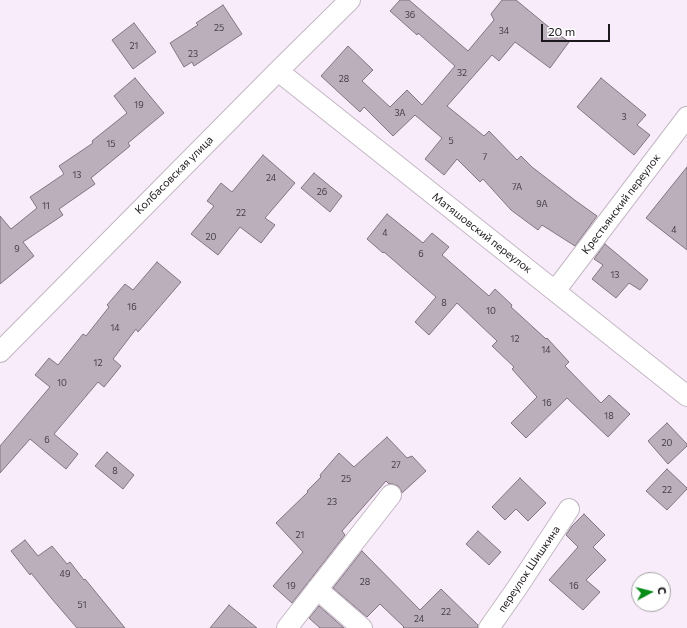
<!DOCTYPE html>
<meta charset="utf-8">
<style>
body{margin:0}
#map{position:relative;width:687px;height:628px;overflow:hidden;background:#f9ecfa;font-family:Commissioner,sans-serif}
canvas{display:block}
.north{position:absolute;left:631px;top:572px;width:40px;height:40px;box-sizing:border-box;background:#fff;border:1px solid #a5a3a5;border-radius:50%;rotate:83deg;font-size:11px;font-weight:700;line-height:16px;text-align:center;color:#1d181d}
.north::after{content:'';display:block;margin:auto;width:14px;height:18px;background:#088c19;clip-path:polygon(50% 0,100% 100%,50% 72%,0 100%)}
.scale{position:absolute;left:541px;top:24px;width:69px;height:18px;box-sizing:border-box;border:2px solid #1d181d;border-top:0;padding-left:5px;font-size:12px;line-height:14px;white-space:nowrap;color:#1d181d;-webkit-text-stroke:3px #fff;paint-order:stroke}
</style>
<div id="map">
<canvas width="687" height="628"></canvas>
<div class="north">С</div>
<div class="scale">20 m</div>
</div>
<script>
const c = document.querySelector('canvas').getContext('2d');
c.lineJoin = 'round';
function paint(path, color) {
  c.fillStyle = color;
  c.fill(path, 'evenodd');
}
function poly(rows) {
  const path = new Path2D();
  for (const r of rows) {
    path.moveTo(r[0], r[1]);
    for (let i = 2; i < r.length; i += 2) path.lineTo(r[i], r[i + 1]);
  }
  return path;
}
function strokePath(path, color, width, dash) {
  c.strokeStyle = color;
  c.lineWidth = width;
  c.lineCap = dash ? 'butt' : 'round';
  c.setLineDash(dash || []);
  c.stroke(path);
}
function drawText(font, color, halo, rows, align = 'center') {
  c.font = font + ' Commissioner,sans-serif';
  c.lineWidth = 3.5;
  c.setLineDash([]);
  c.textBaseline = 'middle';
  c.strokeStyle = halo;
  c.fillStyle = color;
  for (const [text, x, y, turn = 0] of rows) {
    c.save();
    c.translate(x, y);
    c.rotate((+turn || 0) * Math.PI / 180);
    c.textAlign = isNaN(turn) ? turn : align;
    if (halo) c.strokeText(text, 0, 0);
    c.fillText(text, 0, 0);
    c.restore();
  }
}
const building = poly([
 [400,0,409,0,468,51,494,20,491,14,502,0,516,0,545,24,569,42,550,68,515,42,499,61,492,55,447,106,484,136,489,131,517,160,521,156,532,167,576,201,597,216,575,246,542,225,538,230,511,210,483,179,480,182,457,159,444,175,425,159,442,138,415,115,393,136,364,107,360,112,321,76,348,46,373,70,362,81,390,107,407,90,422,105,455,66,418,33,417,35,390,11,400,0],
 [223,5,242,34,194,66,192,62,184,67,170,43,198,25,196,23,223,5],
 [134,23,156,52,133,69,112,40,134,23],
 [135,78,164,113,128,143,130,146,91,178,95,184,59,209,63,215,23,242,34,256,0,284,0,216,11,229,37,208,30,197,64,174,59,166,93,143,92,141,127,113,114,96,135,78],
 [601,78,646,115,637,125,650,135,634,155,577,107,601,78],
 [263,155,295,183,265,218,275,225,261,243,240,227,218,255,191,234,214,206,207,201,221,183,232,192,263,155],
 [687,167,687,250,646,218,687,167],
 [314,173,342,196,330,212,301,188,314,173],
 [387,214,423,243,432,233,449,247,442,255,489,296,495,289,512,305,511,307,546,339,547,338,569,362,565,366,601,403,609,395,630,414,608,437,567,398,526,438,511,423,537,397,512,369,514,367,492,346,497,341,457,303,429,335,415,322,436,297,384,252,383,253,367,239,387,214],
 [605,244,648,280,640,290,629,283,616,298,592,279,603,265,594,259,605,244],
 [157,262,181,282,138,332,136,329,113,359,121,366,104,387,98,382,54,434,78,454,66,469,30,439,0,473,0,446,50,387,35,375,49,358,58,365,83,334,86,336,109,307,107,305,125,284,133,290,157,262],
 [667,423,687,444,687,446,668,464,648,441,667,423],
 [387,437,407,458,412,456,426,471,402,493,401,490,398,486,393,484,389,484,386,481,342,531,345,535,292,603,273,586,303,552,276,523,308,492,307,491,321,477,320,475,339,453,354,467,387,437],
 [107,452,134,475,123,489,95,466,107,452],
 [667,469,687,488,687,489,667,510,646,491,667,469],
 [520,478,546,503,528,521,516,509,505,520,492,507,520,478],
 [584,514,605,535,593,547,606,560,586,580,600,592,583,610,549,580,578,547,566,535,572,526,584,514],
 [478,531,501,552,489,565,466,544,478,531],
 [25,540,38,556,52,546,67,564,70,562,84,580,85,579,125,628,77,628,52,599,31,573,30,575,11,551,25,540],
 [362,551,420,610,441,589,478,625,478,628,403,628,404,627,380,604,367,617,333,588,362,551],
 [229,605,257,628,210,628,229,605],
 [319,606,344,628,320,628,309,618,319,606]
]);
const minor = poly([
 [278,71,687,396],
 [555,291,687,117],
 [0,352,278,71,350,0],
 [317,589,362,628],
 [287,628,391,495],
 [489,628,517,588,569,509]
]);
const numberNames = [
 ["36",410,15],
 ["25",219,28],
 ["34",504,31],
 ["21",134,46],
 ["23",193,54],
 ["32",462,73],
 ["28",344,79],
 ["19",139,105],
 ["3А",400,113],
 ["3",624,117],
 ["5",451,141],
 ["15",111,144],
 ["7",485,157],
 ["13",77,175],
 ["24",271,178],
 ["7А",517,187],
 ["26",322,192],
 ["9А",542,204],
 ["11",46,206],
 ["22",241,213],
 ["4",674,230],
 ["4",385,233],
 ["20",211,237],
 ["9",17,249],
 ["6",421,254],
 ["13",615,275],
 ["8",444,303],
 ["16",132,307],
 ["10",491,311],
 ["14",115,328],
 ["12",515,339],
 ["14",546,350],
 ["12",98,363],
 ["10",62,383],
 ["16",547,403],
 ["18",609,416],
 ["6",47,440],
 ["20",667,443],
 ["27",396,465],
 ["8",115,471],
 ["25",346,479],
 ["22",667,490],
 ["23",332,502],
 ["21",300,535],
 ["49",65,574],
 ["28",365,582],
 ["19",291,586],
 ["16",574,586],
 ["51",82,605],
 ["22",446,612],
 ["24",419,619]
];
const streetNames = [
 ["Колбасовская улица",174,175,-45],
 ["Крестьянский переулок",621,204,-53],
 ["Матяшовский переулок",482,233,38],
 ["переулок Шишкина",529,569,-56]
];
paint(building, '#bbafbc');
strokePath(building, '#807581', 1);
strokePath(minor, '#c3b7c4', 22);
strokePath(minor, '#fff', 20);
drawText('9px', '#443e45', null, numberNames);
drawText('11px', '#1d181d', '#fff', streetNames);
</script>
